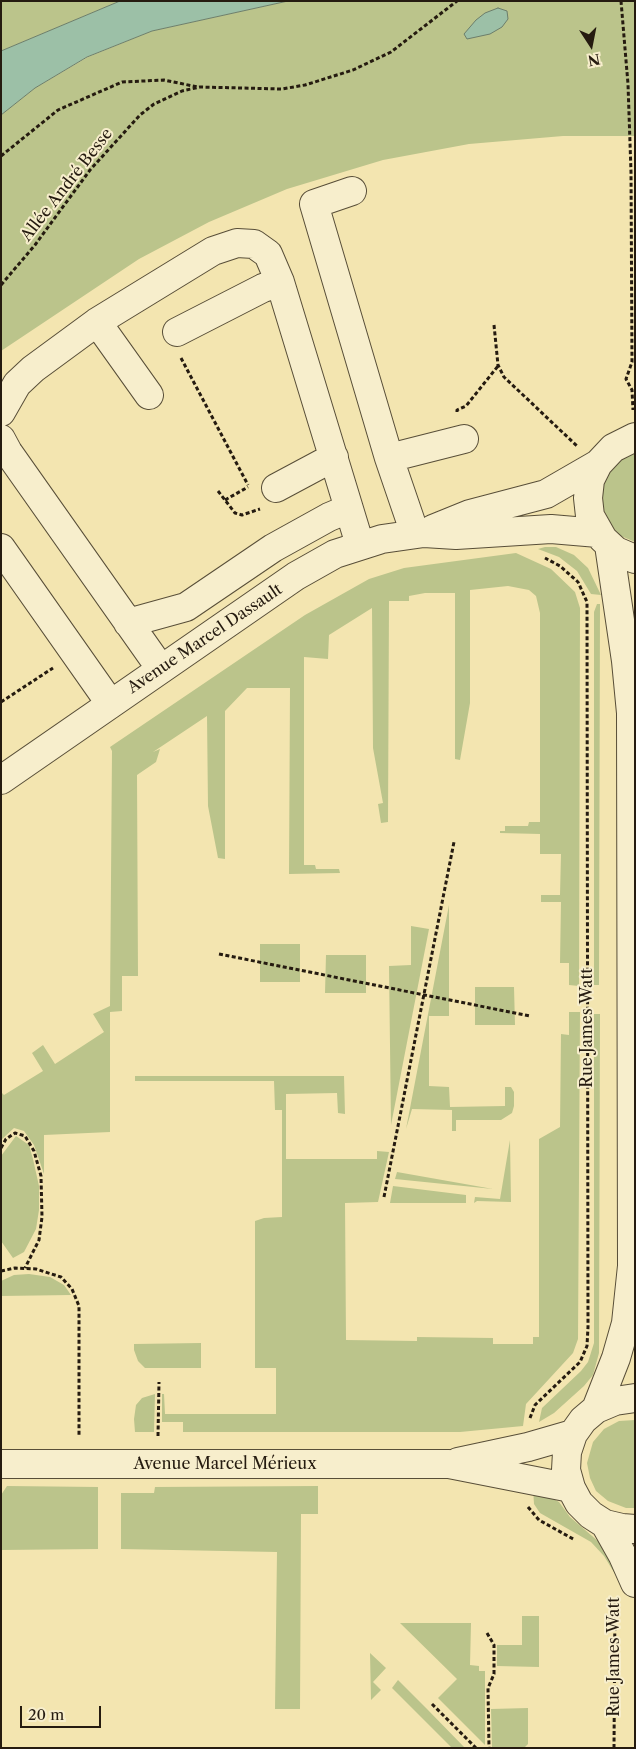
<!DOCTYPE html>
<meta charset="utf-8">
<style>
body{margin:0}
#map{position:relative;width:636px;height:1749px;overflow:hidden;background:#f3e5b0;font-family:"Libre Caslon Text",serif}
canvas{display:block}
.frame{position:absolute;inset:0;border:2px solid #251b10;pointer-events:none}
.north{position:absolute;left:566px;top:20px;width:50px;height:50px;-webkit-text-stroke:4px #f7eecc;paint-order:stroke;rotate:169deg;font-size:14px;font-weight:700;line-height:20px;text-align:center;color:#251b10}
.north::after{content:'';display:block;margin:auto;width:18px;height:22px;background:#251b10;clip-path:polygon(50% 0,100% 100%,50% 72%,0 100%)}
.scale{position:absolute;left:20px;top:1706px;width:81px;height:22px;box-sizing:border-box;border:2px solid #251b10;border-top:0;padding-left:6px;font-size:15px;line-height:18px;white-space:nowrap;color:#251b10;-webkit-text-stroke:4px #f7eecc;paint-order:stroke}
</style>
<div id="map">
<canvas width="636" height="1749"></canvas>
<div class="frame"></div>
<div class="north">N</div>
<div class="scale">20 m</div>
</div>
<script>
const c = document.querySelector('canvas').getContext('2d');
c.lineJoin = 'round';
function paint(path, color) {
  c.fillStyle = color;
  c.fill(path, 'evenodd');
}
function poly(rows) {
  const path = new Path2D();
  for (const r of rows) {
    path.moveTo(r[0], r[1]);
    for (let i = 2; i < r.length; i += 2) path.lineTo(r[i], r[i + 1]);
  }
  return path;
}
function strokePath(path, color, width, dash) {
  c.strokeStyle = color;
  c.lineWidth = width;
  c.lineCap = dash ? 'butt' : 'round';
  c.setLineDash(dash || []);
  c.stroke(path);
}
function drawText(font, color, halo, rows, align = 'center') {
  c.font = font + ' "Libre Caslon Text",serif';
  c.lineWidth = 4;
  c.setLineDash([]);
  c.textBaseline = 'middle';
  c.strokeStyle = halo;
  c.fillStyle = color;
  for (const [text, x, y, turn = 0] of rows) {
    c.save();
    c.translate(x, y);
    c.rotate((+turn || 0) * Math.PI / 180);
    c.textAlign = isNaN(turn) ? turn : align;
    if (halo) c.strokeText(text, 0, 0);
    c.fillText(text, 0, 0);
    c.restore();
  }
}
const green = poly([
 [1,1,120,1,1,51],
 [288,1,635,1,635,136,563,136,469,144,383,160,287,189,209,222,139,259,1,351,1,115,35,88,88,57,152,31],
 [635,452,635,542,621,536,612,527,602,506,601,492,604,479,612,467,622,458],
 [545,547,556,547,574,555,588,568,601,595,591,594,577,571,559,557,538,549],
 [516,553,551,569,575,592,580,608,579,986,569,985,569,963,560,963,561,902,541,902,541,895,560,895,561,854,540,854,540,834,500,833,500,831,505,831,505,826,528,826,529,822,540,822,540,613,536,596,529,590,508,586,470,590,470,703,460,760,455,759,455,593,425,593,409,596,409,601,389,601,388,822,381,823,378,804,383,803,373,748,372,608,329,635,328,659,304,657,304,865,315,865,316,869,339,869,340,873,289,874,290,688,247,688,225,711,225,859,218,858,208,806,207,716,153,752,160,749,156,762,137,775,138,976,122,976,122,1011,110,1012,110,1132,44,1135,44,1174,34,1145,24,1131,14,1128,1,1140,1,1092,4,1095,43,1071,32,1053,43,1045,55,1064,104,1032,93,1014,110,1006,112,751,110,747,305,615,369,579,404,568],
 [597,604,600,604,599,985,594,985,594,612],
 [449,905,449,1016,429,1016,429,1086,449,1087,450,1107,505,1106,505,1087,511,1087,514,1092,514,1106,512,1113,501,1120,456,1120,456,1131,452,1131,452,1110,412,1109,406,1129],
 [411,926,429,929,391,1125,389,966,411,965],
 [260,944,300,944,300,982,260,982],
 [326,955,366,955,366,993,325,993],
 [475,987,514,987,515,1025,475,1025],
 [569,1012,580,1012,578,1339,573,1353,526,1404,523,1426,460,1432,183,1432,183,1422,162,1422,162,1394,164,1394,165,1414,276,1414,276,1368,255,1368,255,1221,264,1218,282,1217,282,1110,275,1110,274,1081,135,1081,135,1076,344,1076,345,1114,338,1113,337,1093,286,1094,286,1159,377,1159,377,1151,389,1152,378,1202,345,1203,346,1340,417,1341,417,1337,493,1338,493,1344,533,1344,533,1337,539,1337,539,1139,560,1127,561,1034,569,1035],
 [594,1014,600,1014,599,1353,593,1375,584,1386,554,1413,539,1422,542,1408,581,1371,588,1362,594,1343],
 [16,1136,29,1145,33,1159,39,1186,39,1210,36,1229,24,1252,13,1258,1,1241,1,1156],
 [510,1140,511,1202,477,1201,474,1203,475,1197,500,1199],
 [397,1172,493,1189,395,1179],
 [393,1186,466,1195,466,1203,390,1203],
 [29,1274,50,1277,64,1285,71,1295,1,1296,1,1281,14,1275],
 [201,1343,201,1368,145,1368,138,1361,134,1350,134,1344],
 [155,1394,154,1432,135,1432,134,1419,136,1405,142,1398],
 [635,1420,635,1508,626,1508,608,1501,596,1491,590,1478,587,1463,593,1442,604,1429,619,1421],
 [7,1486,98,1487,98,1549,1,1550,1,1495],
 [318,1486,318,1514,301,1514,300,1709,275,1709,277,1552,121,1549,121,1493,154,1493,155,1487],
 [533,1488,559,1502,570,1517,606,1548,622,1574,615,1574,604,1556,591,1542,540,1513,534,1504],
 [522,1616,539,1616,539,1667,497,1666,497,1645,522,1645],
 [400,1623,471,1623,470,1665,479,1666,479,1671,485,1671,485,1745,438,1698,457,1679],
 [370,1653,386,1668,373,1682,381,1690,371,1700],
 [398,1680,427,1709,465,1748,452,1748,392,1688],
 [528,1708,528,1744,524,1748,492,1748,491,1709]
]);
const water = poly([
 [120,1,288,1,152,31,87,57,35,88,1,115,1,51,120,1],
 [498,8,507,11,508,19,502,27,490,34,467,39,464,34,476,20,485,13,498,8]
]);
const path = poly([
 [621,1,628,84,631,172,632,362,626,379,632,390,633,410],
 [1,156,58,110,122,82,164,80,198,87],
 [1,285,35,245,90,170,140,115,154,104,182,91,200,87,282,89,305,85,353,70,391,52,457,1],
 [494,325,498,365,504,377,577,446],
 [181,358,248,485],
 [457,412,457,410,466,406,498,366],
 [218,491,235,513,242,515,260,509],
 [225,500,248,487],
 [1,702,53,668],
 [219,954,530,1016],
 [1,1148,6,1139,15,1133,25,1136,34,1151,41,1176,42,1217,39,1240,25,1268],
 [384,1197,454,842],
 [1,1271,15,1268,36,1269,61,1277,72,1289,79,1306,79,1437],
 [530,1418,535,1405,580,1362,587,1346,588,1327,587,602,578,582,560,566,545,558],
 [158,1436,159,1382],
 [528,1507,539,1520,575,1540],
 [487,1633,494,1645,494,1674,488,1688,489,1748],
 [432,1704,476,1748],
 [614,1748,615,1601]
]);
const minor = poly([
 [352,191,314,204,389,458,415,534],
 [97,322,149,395],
 [177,332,263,288,280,282],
 [1,412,17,384,33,369,97,322,213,251,237,243,254,244,268,254,280,282,360,545],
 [635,437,613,448,598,464,590,480,588,498,590,516,603,539,616,551,635,559],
 [1,439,8,452,161,669],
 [389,458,464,439],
 [276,488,334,457],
 [433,529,470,514,546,494,598,464],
 [1,548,110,703],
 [128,623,186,607,273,548,329,517,348,509],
 [1,780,296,576,335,554,382,539,424,533,456,535,551,529,598,533],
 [635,1398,615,1401,596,1409,583,1420,573,1434,567,1452,566,1470,571,1488,579,1503,591,1515,605,1524,622,1528,635,1529],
 [596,1409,616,1358,626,1323,632,1266,631,713,626,661,609,545],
 [458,1462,528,1447,573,1434],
 [1,1464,449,1464,571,1488],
 [605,1524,623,1556,635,1583]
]);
const streetNames = [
 ["Allée André Besse",67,185,-52],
 ["Avenue Marcel Dassault",205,639,-34],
 ["Rue James Watt",587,1028,-90],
 ["Avenue Marcel Mérieux",225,1464],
 ["Rue James Watt",614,1657,-90]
];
paint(green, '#bbc48b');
paint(water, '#9cc0a7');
strokePath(water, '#6c7e6b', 1);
strokePath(minor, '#584e38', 30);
strokePath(path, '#251b10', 3, [4, 2.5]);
strokePath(minor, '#f7eecc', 28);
drawText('16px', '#251b10', '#f7eecc', streetNames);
</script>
